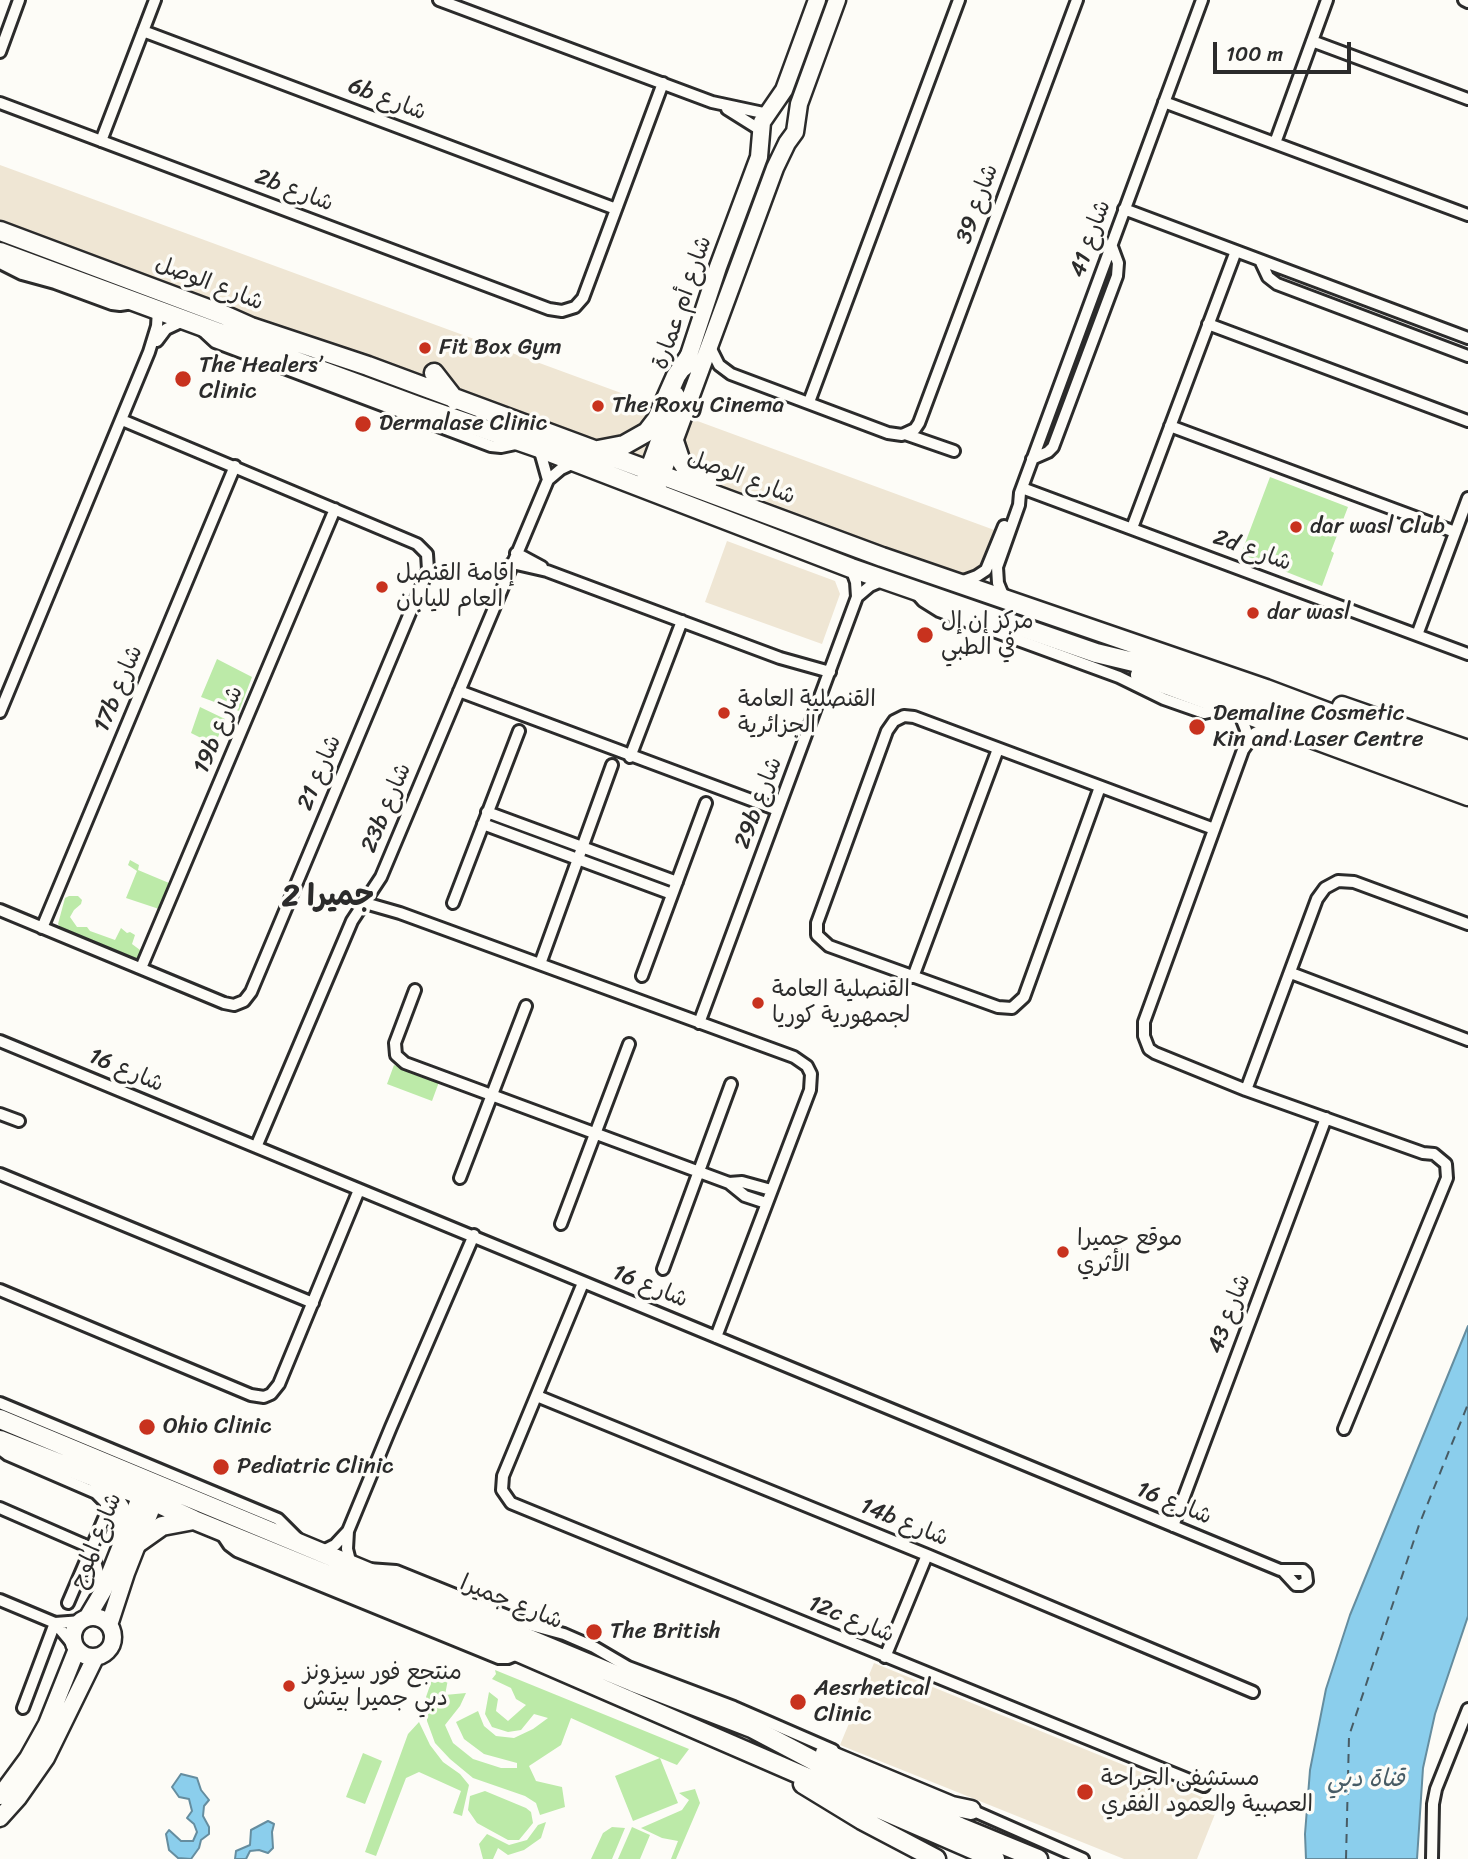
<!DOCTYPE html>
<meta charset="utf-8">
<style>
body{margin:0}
#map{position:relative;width:1468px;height:1859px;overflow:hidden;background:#fdfcf7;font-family:Sriracha,sans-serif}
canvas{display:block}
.scale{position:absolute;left:1213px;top:42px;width:138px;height:32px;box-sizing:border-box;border:4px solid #2b2b2b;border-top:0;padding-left:9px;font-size:21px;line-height:24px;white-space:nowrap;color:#2b2b2b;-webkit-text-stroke:5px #fdfcf7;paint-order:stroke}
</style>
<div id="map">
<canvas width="1468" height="1859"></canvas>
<div class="scale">100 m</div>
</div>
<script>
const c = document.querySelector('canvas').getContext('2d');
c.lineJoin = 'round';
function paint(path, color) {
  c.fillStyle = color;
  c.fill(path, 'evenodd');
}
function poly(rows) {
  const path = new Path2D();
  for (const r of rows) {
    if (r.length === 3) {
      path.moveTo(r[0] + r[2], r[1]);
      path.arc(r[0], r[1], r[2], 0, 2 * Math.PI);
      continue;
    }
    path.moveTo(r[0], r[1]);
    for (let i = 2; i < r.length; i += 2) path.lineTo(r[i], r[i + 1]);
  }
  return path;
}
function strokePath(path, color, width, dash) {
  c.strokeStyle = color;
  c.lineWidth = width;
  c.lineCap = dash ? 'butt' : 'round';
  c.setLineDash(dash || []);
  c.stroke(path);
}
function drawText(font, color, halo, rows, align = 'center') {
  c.font = font + ' Sriracha,"Playpen Sans Arabic",sans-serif';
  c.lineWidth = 7;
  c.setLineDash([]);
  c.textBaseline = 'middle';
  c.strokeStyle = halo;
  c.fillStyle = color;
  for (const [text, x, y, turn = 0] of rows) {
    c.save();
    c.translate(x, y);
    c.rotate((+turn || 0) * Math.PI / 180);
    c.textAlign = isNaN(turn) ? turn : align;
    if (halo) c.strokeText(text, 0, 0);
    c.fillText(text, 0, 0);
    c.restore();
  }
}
const built = poly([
 [0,165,997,531,974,577,964,586,700,485,619,448,590,449,0,231],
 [727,541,835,581,840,594,822,644,705,602],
 [874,1663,1219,1804,1197,1859,1124,1859,840,1745]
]);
const green = poly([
 [1270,477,1348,507,1331,551,1334,553,1322,586,1241,554],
 [217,659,252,677,239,711,201,697],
 [200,707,225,719,215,745,191,733],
 [130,860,139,865,138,870,169,883,159,909,126,898,137,871,128,865],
 [69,896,78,896,82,900,81,904,74,910,70,917,77,927,87,927,90,931,115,940,121,928,127,933,130,932,135,935,132,944,140,950,147,936,150,935,140,958,134,960,65,933,58,924,65,898],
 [394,1065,439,1082,432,1101,387,1084],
 [436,1668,449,1674,445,1695,466,1693,460,1706,445,1725,453,1743,473,1759,501,1768,517,1768,517,1763,484,1754,464,1739,456,1722,478,1711,484,1726,496,1736,514,1738,533,1729,548,1718,534,1714,521,1730,508,1732,492,1727,485,1714,489,1692,498,1699,496,1711,508,1721,526,1705,516,1699,511,1688,492,1679,496,1674,495,1670,689,1749,677,1765,660,1758,678,1803,633,1821,615,1776,660,1758,571,1718,561,1745,529,1766,536,1781,562,1787,565,1807,540,1815,536,1803,525,1796,473,1778,450,1759,435,1743,427,1721,426,1697],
 [419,1722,430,1745,443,1762,460,1774,469,1785,462,1816,453,1813,461,1791,419,1772,406,1778,376,1856,365,1852,408,1734],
 [363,1753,382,1761,365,1804,346,1797],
 [695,1789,700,1803,676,1859,671,1859,678,1841,662,1838,641,1828,682,1810,689,1800,679,1793],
 [485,1791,526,1808,531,1812,533,1823,519,1840,508,1840,477,1823,468,1810,470,1796],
 [546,1822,541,1838,524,1850,508,1855,498,1848,493,1859,483,1859,479,1844,487,1834,509,1845,527,1840,538,1825],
 [612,1827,625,1828,612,1859,591,1859,603,1833],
 [632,1827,650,1835,640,1859,618,1859]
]);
const water = poly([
 [1468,1326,1468,1616,1435,1714,1423,1768,1417,1859,1306,1859,1305,1834,1310,1770,1326,1689,1350,1615,1468,1326],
 [181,1774,197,1778,201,1790,209,1800,204,1806,203,1816,209,1827,209,1834,201,1840,199,1848,191,1859,178,1858,169,1850,166,1834,169,1830,181,1841,193,1841,197,1832,194,1824,187,1818,192,1811,189,1799,179,1797,172,1787,181,1774],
 [268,1821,274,1824,272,1832,273,1848,268,1853,259,1850,250,1851,246,1859,235,1859,236,1851,250,1845,251,1830,268,1821]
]);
const ferry = poly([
 [1346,1859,1349,1736,1419,1525,1468,1404]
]);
const street = poly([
 [439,0,712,102,768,114],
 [1464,0,1468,2],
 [143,31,616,209],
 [1312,41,1468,99],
 [0,52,19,0],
 [1164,102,1468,215],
 [0,103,549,309,562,311,575,307,583,298,663,83],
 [727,109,762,131],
 [101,141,155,0],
 [1275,143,1327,0],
 [1124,209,1468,338],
 [1260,260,1268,277,1277,284,1468,356],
 [0,263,22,274,55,283,112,304,120,305,133,303],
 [1208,324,1468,421],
 [201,329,215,342,491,446,501,447,520,443],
 [157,341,166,329,185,320],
 [709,345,719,365,731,374,888,433,902,435,915,429,919,423,1077,0],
 [809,402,959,0],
 [1170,426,1455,532],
 [905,434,954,451],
 [539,448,548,480],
 [1032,459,1048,452,1053,447,1117,276,1118,263,1111,244],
 [1022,488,1468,654],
 [1132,528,1236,251],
 [516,553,542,567],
 [512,563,547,571,780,658,830,672],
 [958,583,977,576,986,570,1004,526],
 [916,593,923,601,939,611,1119,677,1164,699,1204,713,1227,708],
 [857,597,870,586,884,580],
 [1005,600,998,583,997,567,1019,505,1020,493,1202,0],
 [1417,635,1468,498],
 [459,691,778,810],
 [0,712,149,352,157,326,158,310],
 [1239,712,1246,730,1244,746],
 [1272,725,1255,733,1243,750,1144,1022,1144,1036,1149,1049,1155,1053,1246,1090,1423,1153,1434,1154,1446,1164,1447,1178,1344,1429],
 [630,757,682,621],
 [1100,787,1024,997,1012,1008,998,1007,829,946,817,935,817,923,887,731,894,721,904,716,914,717,1214,829],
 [487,812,677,882],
 [483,824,672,894],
 [365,903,400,913,794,1057,807,1066,811,1074,810,1090,716,1337],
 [453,903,519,731],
 [0,910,224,1003,234,1005,244,1001,251,992,428,570,427,554,417,544,122,420],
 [42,928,235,466],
 [540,964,612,765],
 [141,968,335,509],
 [1291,973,1468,1040],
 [642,976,706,803],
 [913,977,998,749],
 [415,990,395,1043,396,1055,405,1063,729,1183,742,1182,771,1190],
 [699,1023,857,597,856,582,851,568],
 [0,1041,1280,1570,1303,1570,1306,1573,1307,1581,1301,1585,1296,1585,1284,1572],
 [1246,1090,1317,899,1325,888,1338,881,1354,882,1468,924],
 [0,1114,19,1121],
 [256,1147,352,921,381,877,548,480,561,469,576,462],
 [0,1174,313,1303],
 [460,1178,526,1006],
 [729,1183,745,1196,766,1203],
 [561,1224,629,1044],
 [663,1269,731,1084],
 [583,1283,503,1476,502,1490,511,1503,1204,1786],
 [0,1290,251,1395,264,1397,271,1394,279,1384,359,1190],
 [537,1396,927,1555,1253,1692],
 [0,1403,278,1519,301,1542],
 [0,1449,8,1455,96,1493,106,1503,106,1514,68,1603],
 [0,1508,87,1546,95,1561,103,1591],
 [1173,1526,1326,1118],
 [221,1533,229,1545,237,1551,499,1658,508,1658,520,1653],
 [321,1552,335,1545,348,1531],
 [351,1565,347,1549,348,1531,391,1427,474,1235],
 [368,1569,396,1571,527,1624,564,1634,594,1647,628,1667,734,1707,833,1750],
 [0,1600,55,1623,82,1621],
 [55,1623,75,1647],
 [885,1657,927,1555],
 [23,1708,55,1623],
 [967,1808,1083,1859],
 [1432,1859,1433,1804,1436,1789,1468,1709]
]);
const secondary = poly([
 [685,367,718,267,759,157,762,122,784,90,817,0],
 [644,482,676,395],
 [655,493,775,168,787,143,795,132,799,104,837,0],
 [93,1637,20],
 [87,1618,103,1591,145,1485],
 [109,1625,126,1573,159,1489],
 [0,1796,28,1758,47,1724,77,1649],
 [0,1818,18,1798,46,1758,95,1658]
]);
const primary = poly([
 [0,231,224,315,251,327,368,366,882,557,1266,689,1468,765],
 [0,252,418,406,539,448,851,568,1096,653,1142,664,1215,688,1468,781],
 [434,373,455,400],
 [674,441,680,459,687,470,708,481],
 [598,450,624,445,647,432,657,419,676,376,689,357],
 [1140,675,1468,796],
 [1342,706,1468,750],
 [0,1419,633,1682,752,1728,822,1765,960,1827,1038,1859],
 [0,1440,140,1495,194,1520,520,1653,995,1859],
 [98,1481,109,1491,120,1508,123,1538],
 [138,1543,162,1526,194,1520],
 [825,1753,952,1806,971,1810],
 [803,1784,862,1820,936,1859]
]);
const markers = [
 [425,348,7,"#c8321e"],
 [183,379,9,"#c8321e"],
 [598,406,7,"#c8321e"],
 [363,424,9,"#c8321e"],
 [1296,527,7,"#c8321e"],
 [382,587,7,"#c8321e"],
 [1253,613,7,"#c8321e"],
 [925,635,9,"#c8321e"],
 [724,713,7,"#c8321e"],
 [1197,727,9,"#c8321e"],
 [758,1003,7,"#c8321e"],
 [1063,1252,7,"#c8321e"],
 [147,1427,9,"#c8321e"],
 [221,1467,9,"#c8321e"],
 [594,1632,9,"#c8321e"],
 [289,1686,7,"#c8321e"],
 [798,1702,9,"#c8321e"],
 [1085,1792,9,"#c8321e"]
];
const streetNames = [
 ["6b شارع",387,100,21],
 ["2b شارع",294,191,21],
 ["شارع 39",978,204,-70],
 ["شارع 41",1091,239,-70],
 ["شارع الوصل",209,284,21],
 ["شارع أم عمارة",683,303,-71],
 ["شارع الوصل",741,478,21],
 ["2d شارع",1252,551,20],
 ["17b شارع",119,689,-67],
 ["19b شارع",219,730,-67],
 ["شارع 21",320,773,-67],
 ["29b شارع",759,803,-69],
 ["23b شارع",387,808,-67],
 ["شارع 16",126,1071,23],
 ["شارع 16",650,1287,22],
 ["شارع 43",1230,1314,-69],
 ["شارع 16",1174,1504,22],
 ["14b شارع",904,1523,22],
 ["شارع الموج",97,1541,-68],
 ["شارع جميرا",511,1603,22],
 ["12c شارع",851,1620,22]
];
const poiNames = [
 ["Fit Box Gym",439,348],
 ["The Healers’",199,366],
 ["Clinic",199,392],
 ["The Roxy Cinema",612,406],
 ["Dermalase Clinic",379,424],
 ["dar wasl Club",1310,527],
 ["إقامة القنصل",396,574],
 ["العام لليابان",396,600],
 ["dar wasl",1267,613],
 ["مركز إن إل",941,622],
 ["في الطبي",941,648],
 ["القنصلية العامة",738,700],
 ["الجزائرية",738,726],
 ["Demaline Cosmetic",1213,714],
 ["Kin and Laser Centre",1213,740],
 ["القنصلية العامة",772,990],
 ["لجمهورية كوريا",772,1016],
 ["موقع جميرا",1077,1239],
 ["الأثري",1077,1265],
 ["Ohio Clinic",163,1427],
 ["Pediatric Clinic",237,1467],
 ["The British",610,1632],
 ["منتجع فور سيزونز",303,1673],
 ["دبي جميرا بيتش",303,1699],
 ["Aesrhetical",814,1689],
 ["Clinic",814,1715],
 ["مستشفى الجراحة",1101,1779],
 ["العصبية والعمود الفقري",1101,1805]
];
const waterNames = [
 ["قناة دبي",1366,1780]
];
const districtNames = [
 ["جميرا 2",328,897]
];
paint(built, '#efe6d4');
paint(green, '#bceaa8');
paint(water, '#8bceec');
strokePath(water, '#658d9f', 2);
strokePath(ferry, '#485c65', 2, [9, 7]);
strokePath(street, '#2b2b2b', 16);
strokePath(secondary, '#2b2b2b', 21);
strokePath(primary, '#2b2b2b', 23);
strokePath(street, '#fdfcf7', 10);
strokePath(secondary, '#fdfcf7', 16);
strokePath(primary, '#fdfcf7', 18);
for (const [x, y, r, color] of markers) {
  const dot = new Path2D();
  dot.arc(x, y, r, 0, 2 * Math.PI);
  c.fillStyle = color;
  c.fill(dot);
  strokePath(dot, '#fdfcf7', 2.5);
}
drawText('23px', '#2b2b2b', '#fdfcf7', streetNames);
drawText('23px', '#2b2b2b', '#fdfcf7', poiNames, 'left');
drawText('italic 24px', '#485c65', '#fdfcf7', waterNames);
drawText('bold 30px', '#2b2b2b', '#fdfcf7', districtNames);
</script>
